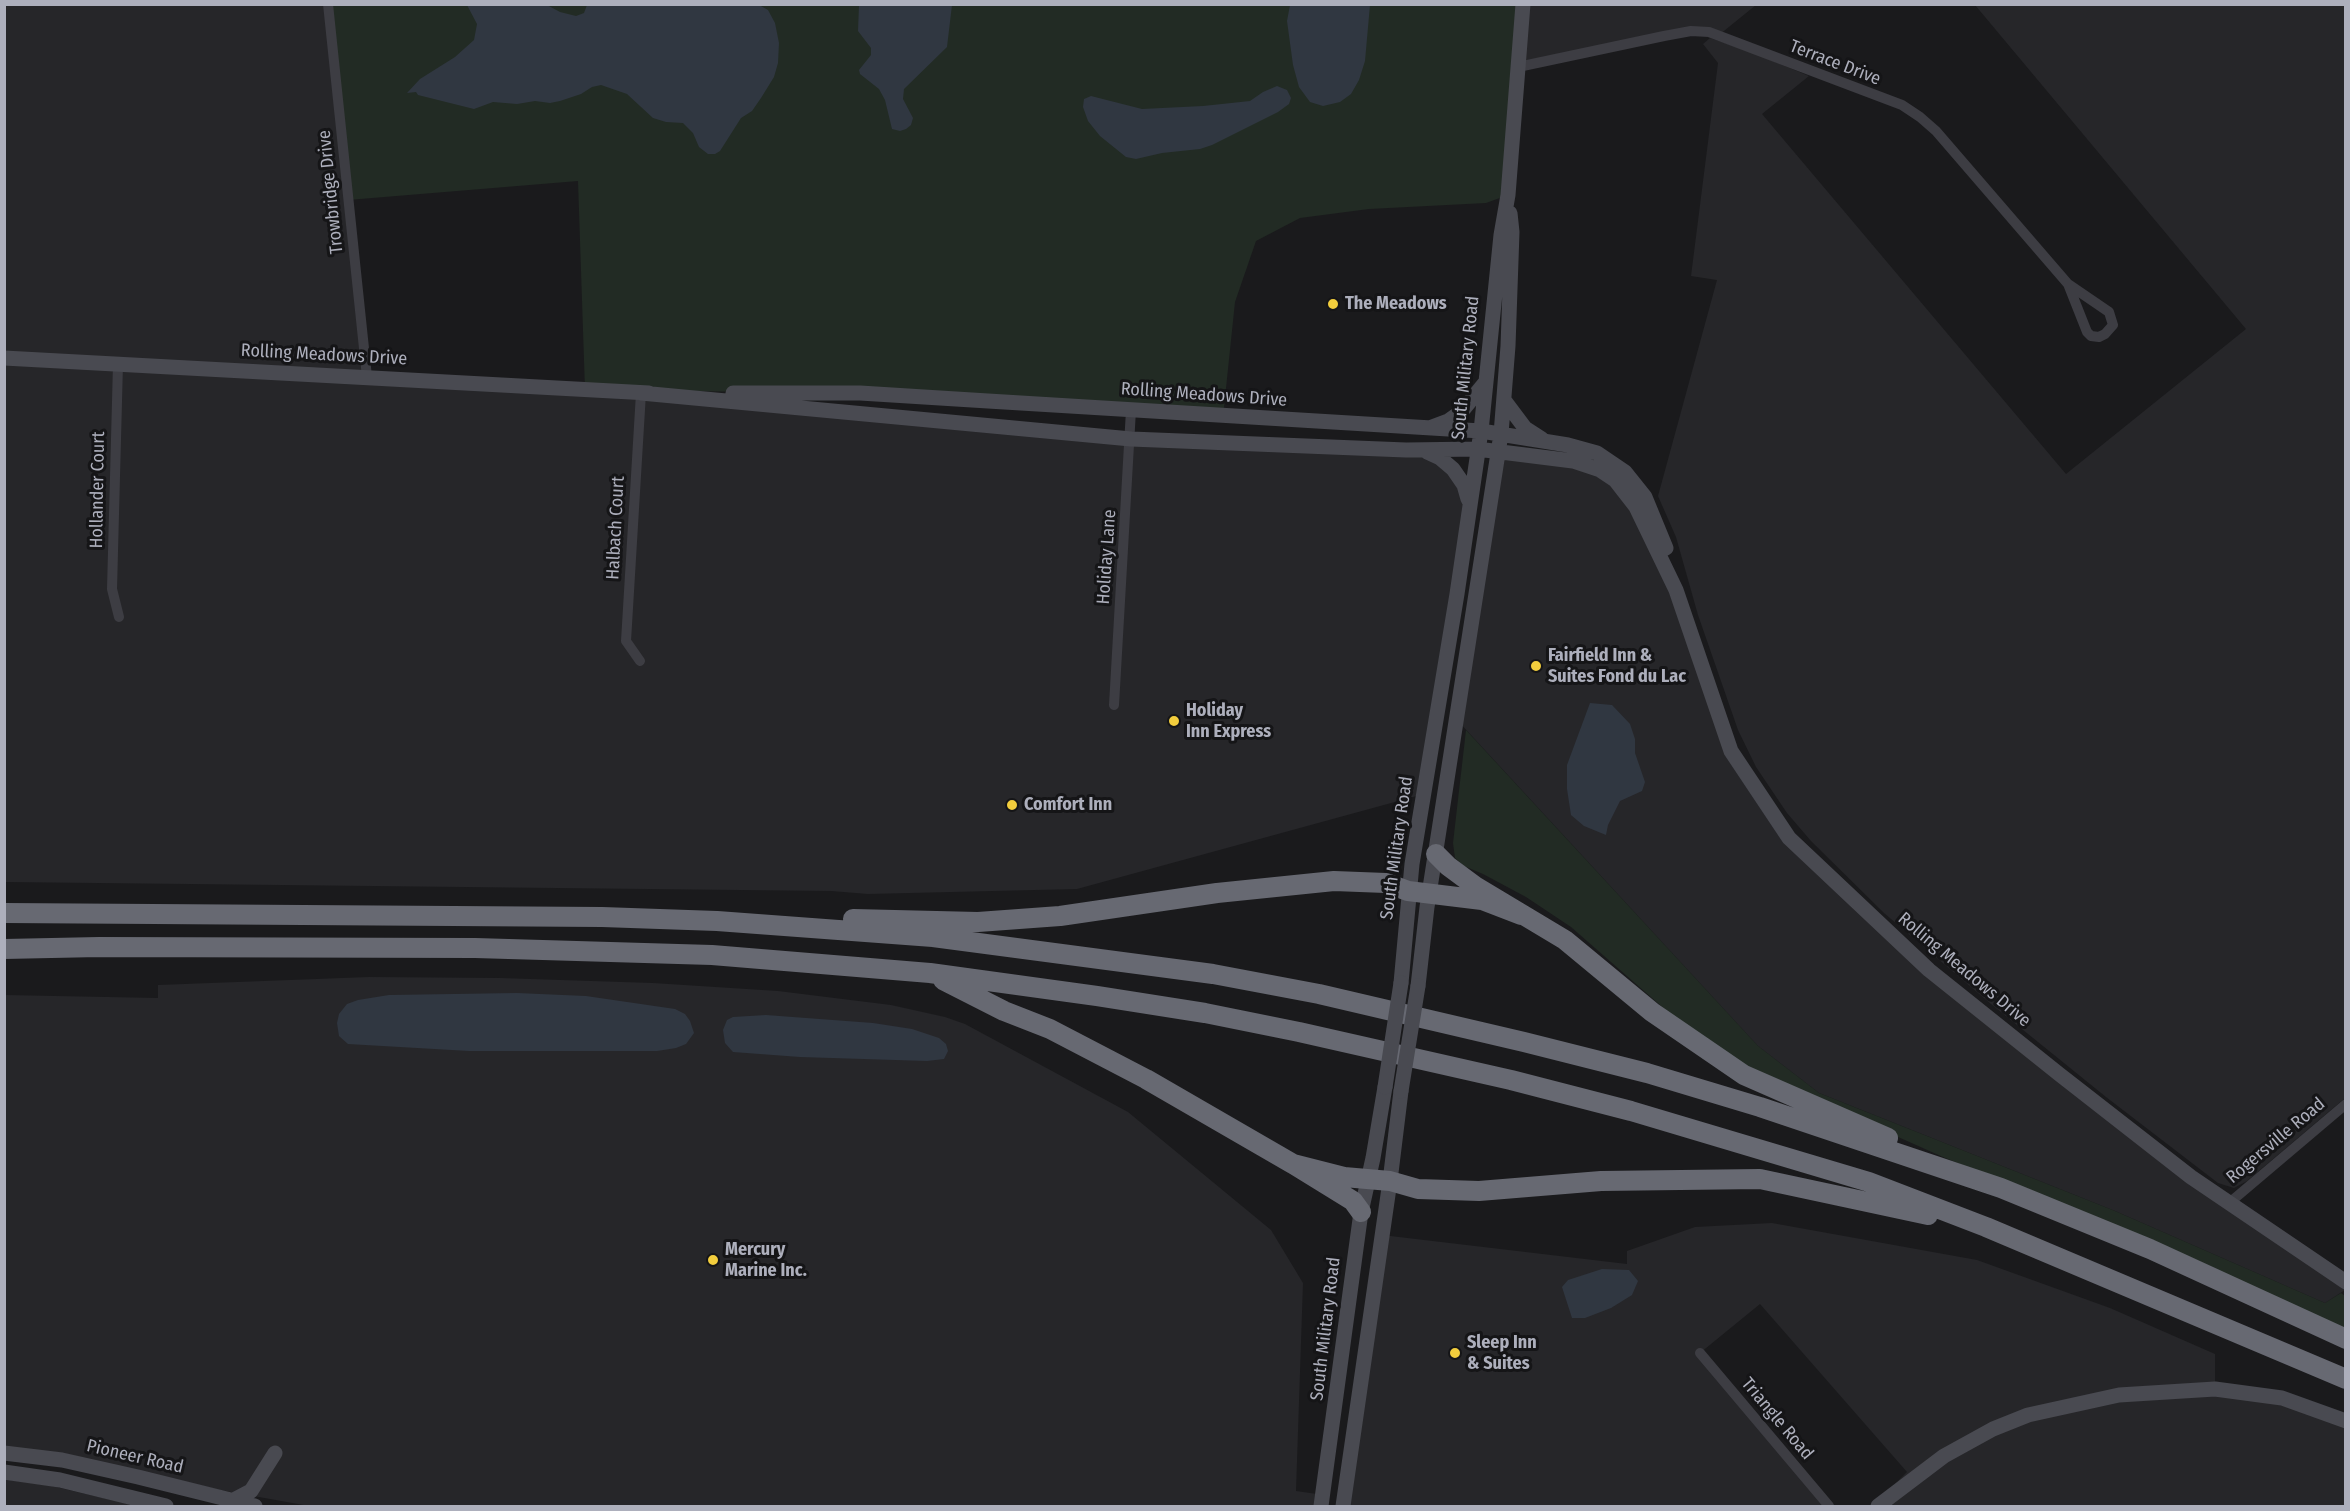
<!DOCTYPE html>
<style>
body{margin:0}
#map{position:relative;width:2350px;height:1511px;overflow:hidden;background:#1a1a1c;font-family:"Fira Sans Condensed",sans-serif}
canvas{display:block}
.frame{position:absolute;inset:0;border:6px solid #adafbc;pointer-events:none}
</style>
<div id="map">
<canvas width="2350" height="1511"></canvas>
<div class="frame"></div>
</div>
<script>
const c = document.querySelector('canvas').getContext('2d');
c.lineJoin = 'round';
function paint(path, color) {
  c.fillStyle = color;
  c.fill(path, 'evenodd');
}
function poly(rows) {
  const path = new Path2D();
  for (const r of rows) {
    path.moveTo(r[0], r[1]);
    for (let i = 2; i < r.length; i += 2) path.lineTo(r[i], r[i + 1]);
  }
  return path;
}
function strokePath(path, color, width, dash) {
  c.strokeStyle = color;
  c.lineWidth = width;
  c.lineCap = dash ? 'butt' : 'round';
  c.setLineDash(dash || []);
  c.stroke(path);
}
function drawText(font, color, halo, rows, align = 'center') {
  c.font = font + ' "Fira Sans Condensed",sans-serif';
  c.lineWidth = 6;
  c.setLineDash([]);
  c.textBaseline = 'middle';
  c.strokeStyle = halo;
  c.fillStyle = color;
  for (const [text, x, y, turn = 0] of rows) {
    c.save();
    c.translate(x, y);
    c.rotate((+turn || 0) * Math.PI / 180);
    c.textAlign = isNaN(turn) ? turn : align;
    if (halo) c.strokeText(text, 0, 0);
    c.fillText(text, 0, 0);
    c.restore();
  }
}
const built = poly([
 [5,5,328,5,367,377,1440,458,1469,503,1424,794,1077,889,868,894,831,891,5,882],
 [1523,5,1756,5,1719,35,1709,32,1518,67],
 [1975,5,2345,5,2345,1098,2247,1181,2234,1188,2218,1183,2106,1097,1991,1004,1884,913,1811,841,1787,813,1756,767,1738,730,1698,615,1676,537,1658,496,1717,280,1691,276,1718,63,1703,44,1710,38,1749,51,1809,76,1762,114,2066,474,2246,329],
 [1498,452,1588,466,1636,507,1731,751,1789,838,2059,1074,2345,1282,2345,1290,2325,1303,2115,1211,1819,1093,1758,1046,1458,721],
 [369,977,500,978,653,983,778,991,891,1005,945,1017,965,1024,1128,1112,1271,1230,1303,1283,1296,1491,1317,1494,1314,1506,309,1506,220,1490,62,1453,5,1447,5,995,158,998,158,985],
 [1772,1223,1977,1260,2110,1308,2215,1354,2215,1389,2345,1421,2345,1506,1873,1506,1907,1472,1760,1304,1700,1353,1829,1506,1347,1506,1382,1235,1627,1264,1627,1251,1695,1227],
 [4,1479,52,1486,137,1506,5,1506]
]);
const green = poly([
 [328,5,1523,5,1508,195,1486,203,1369,209,1300,218,1256,241,1235,302,1223,417,860,393,585,390,578,181,348,200],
 [1466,730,1758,1046,1819,1093,2115,1211,2325,1303,2341,1293,2345,1296,2345,1334,2199,1261,1943,1157,1804,1095,1753,1070,1676,1019,1571,927,1526,897,1483,874,1464,866,1455,858,1453,843]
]);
const water = poly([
 [467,5,547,5,560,12,576,16,584,13,587,5,759,5,768,10,775,23,779,43,778,63,774,77,761,98,752,111,741,118,720,151,715,154,708,154,699,147,693,133,683,123,666,122,653,118,627,94,601,85,592,87,581,94,560,101,550,103,535,101,517,104,493,102,474,109,418,95,416,92,407,93,420,79,455,57,474,40,477,24],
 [859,5,952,5,947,47,904,89,903,99,913,118,911,125,906,129,900,131,892,129,885,100,879,89,860,74,859,70,871,55,871,48,858,31],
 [1290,5,1370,5,1365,61,1359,80,1351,94,1340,102,1323,106,1310,102,1299,87,1293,65,1287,21],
 [1277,86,1287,90,1291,98,1289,104,1278,112,1212,145,1200,149,1162,153,1136,159,1126,157,1100,136,1088,121,1083,107,1084,99,1091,96,1142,109,1203,106,1250,101,1263,92],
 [1590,703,1612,705,1630,724,1635,739,1635,753,1645,782,1642,791,1620,801,1608,825,1606,835,1584,826,1571,815,1567,789,1567,765],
 [517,993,586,996,675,1009,685,1014,690,1021,694,1033,686,1044,676,1048,657,1051,469,1051,348,1044,339,1036,337,1023,339,1014,347,1004,358,1000,389,995],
 [766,1015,873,1023,912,1029,939,1038,946,1044,948,1051,944,1059,927,1061,800,1057,733,1052,725,1043,723,1030,727,1020,733,1017],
 [1602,1269,1629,1270,1638,1281,1632,1295,1611,1308,1585,1318,1572,1318,1562,1287,1568,1280]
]);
const street = poly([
 [328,4,367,377],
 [1518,67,1664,36,1691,31,1709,32,1902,105,1920,117,1936,131,2068,284,2109,312,2113,325,2105,334,2099,337,2091,336,2087,332,2068,284],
 [118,364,112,589,119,617],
 [640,661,626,641,641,393],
 [1114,705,1131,410],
 [2228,1204,2346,1104],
 [1700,1353,1829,1506]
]);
const secondary = poly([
 [4,358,649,393],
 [641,393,1131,439,1406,450,1477,449,1573,461,1600,470,1615,480,1636,507,1676,590,1731,751,1789,838,1929,970,2059,1074,2191,1177,2346,1282],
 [733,393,860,393,988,401,1481,431,1568,445,1597,453,1625,472,1645,497,1666,548],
 [1504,400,1525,428,1542,439],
 [1432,427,1448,421,1462,411,1484,384],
 [1427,452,1440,458,1453,469,1464,485,1468,499],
 [1401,983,1412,864,1457,594,1481,431,1501,235,1508,195,1523,4],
 [1418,986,1427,907,1501,434,1508,346,1512,232,1510,213],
 [4,1453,62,1460,138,1477,255,1506],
 [4,1472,60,1480,166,1506],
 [232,1501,251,1491,275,1453],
 [1321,1506,1361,1212,1373,1158,1385,1087],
 [1343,1506,1390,1181,1401,1091],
 [1878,1506,1944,1456,1993,1429,2028,1415,2119,1395,2215,1389,2282,1398,2346,1421]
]);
const highway = poly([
 [1436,854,1448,866,1475,886,1565,940,1652,1012,1744,1075,1888,1138],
 [4,913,602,917,717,921,933,937,1213,974,1319,994,1524,1042,1647,1073,1760,1107,2001,1188,2150,1249,2346,1339],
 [853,919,978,922,1060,916,1217,893,1334,881,1386,883,1408,891,1482,900,1521,915],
 [4,949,99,947,475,948,712,955,930,973,1097,996,1205,1013,1299,1032,1511,1080,1631,1111,1869,1182,1986,1227,2346,1379],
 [943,980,1004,1011,1050,1029,1146,1079,1293,1164,1353,1201,1361,1212],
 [1293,1164,1344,1177,1390,1181,1418,1189,1479,1191,1601,1181,1760,1179,1928,1215]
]);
const secondaryBridge = poly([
 [1385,1087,1401,983],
 [1401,1091,1418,986]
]);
const markers = [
 [1333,304,6,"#f2cd3d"],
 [1536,666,6,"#f2cd3d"],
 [1174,721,6,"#f2cd3d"],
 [1012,805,6,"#f2cd3d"],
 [713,1260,6,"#f2cd3d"],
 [1455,1353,6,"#f2cd3d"]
];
const streetNames = [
 ["Terrace Drive",1835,63,21],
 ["Trowbridge Drive",331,192,-96],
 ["Rolling Meadows Drive",324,355,3],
 ["South Military Road",1466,368,-84],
 ["Rolling Meadows Drive",1204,395,4],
 ["Hollander Court",98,490,-89],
 ["Halbach Court",616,528,-87],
 ["Holiday Lane",1107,557,-86],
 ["South Military Road",1397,848,-82],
 ["Rolling Meadows Drive",1964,970,40],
 ["Rogersville Road",2276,1141,-40],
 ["South Military Road",1326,1329,-83],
 ["Triangle Road",1777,1419,50],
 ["Pioneer Road",135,1457,13]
];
const poiNames = [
 ["The Meadows",1345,304],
 ["Fairfield Inn &",1548,656],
 ["Suites Fond du Lac",1548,677],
 ["Holiday",1186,711],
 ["Inn Express",1186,732],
 ["Comfort Inn",1024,805],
 ["Mercury",725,1250],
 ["Marine Inc.",725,1271],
 ["Sleep Inn",1467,1343],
 ["& Suites",1467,1364]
];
paint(built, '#262629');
paint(green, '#222b24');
paint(water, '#303741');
strokePath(street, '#3d3d43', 10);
strokePath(secondary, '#494a51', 15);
strokePath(highway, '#676972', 20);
strokePath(secondaryBridge, '#494a51', 15);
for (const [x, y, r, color] of markers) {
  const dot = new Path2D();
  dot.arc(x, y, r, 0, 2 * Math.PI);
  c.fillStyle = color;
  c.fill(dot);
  strokePath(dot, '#151517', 2);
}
drawText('18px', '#adafbc', '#151517', streetNames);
drawText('bold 18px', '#adafbc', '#151517', poiNames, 'left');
</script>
